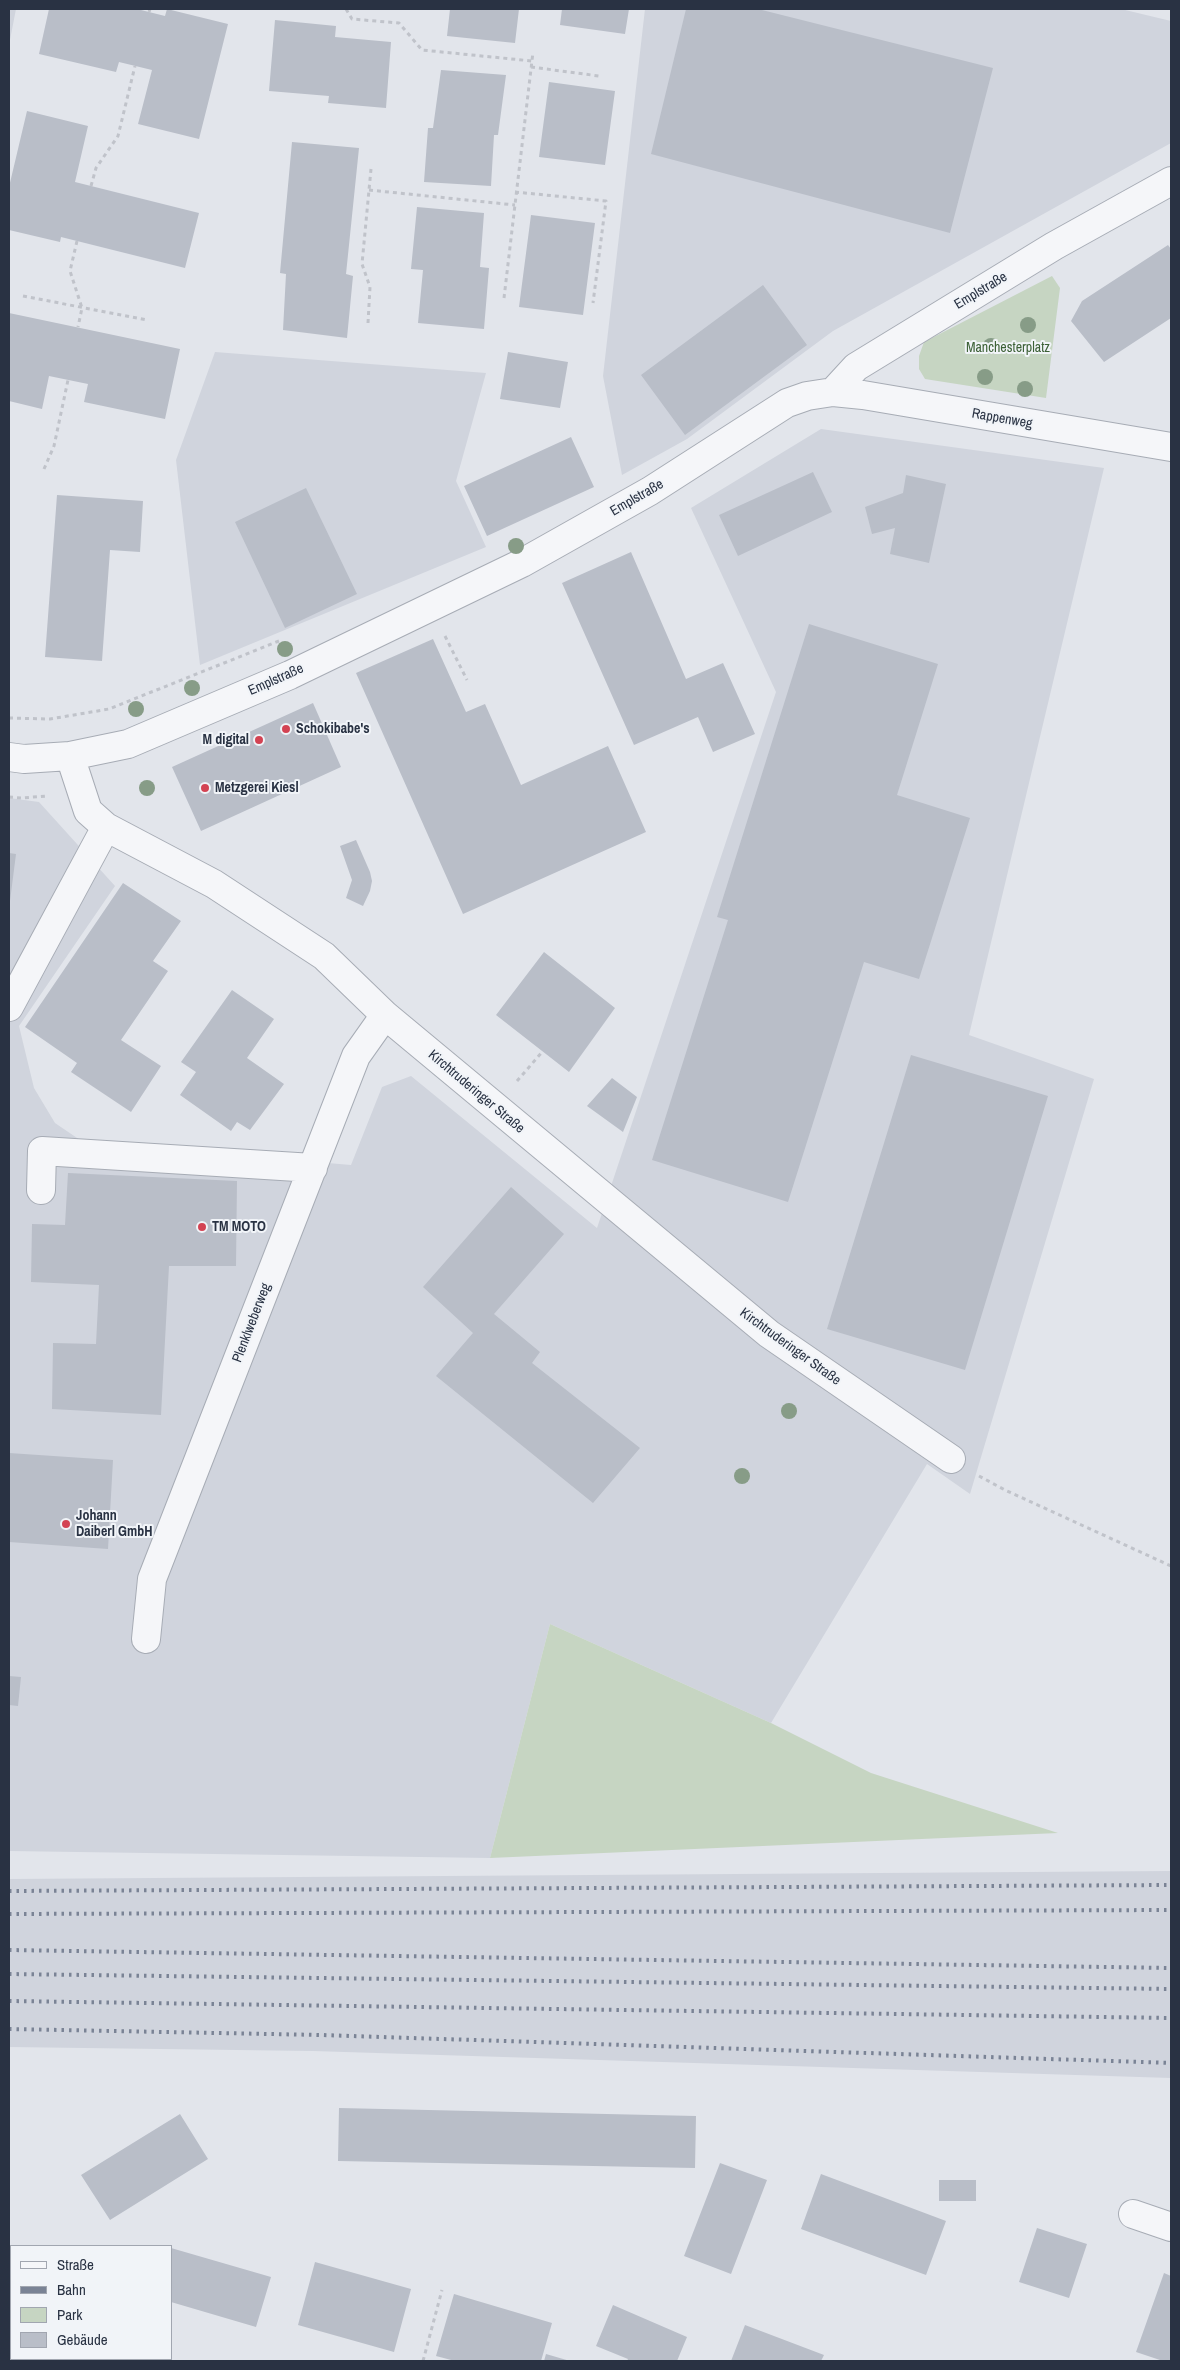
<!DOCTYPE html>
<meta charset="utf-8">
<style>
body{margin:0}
#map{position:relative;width:1180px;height:2370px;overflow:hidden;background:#e2e5eb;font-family:"Archivo Narrow",sans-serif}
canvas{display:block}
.frame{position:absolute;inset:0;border:10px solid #293243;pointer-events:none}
.legend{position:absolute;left:10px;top:2245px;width:162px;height:115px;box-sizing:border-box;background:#f1f4f8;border:1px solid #a1a6b0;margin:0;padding:6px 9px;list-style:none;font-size:15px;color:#293243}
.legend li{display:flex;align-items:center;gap:10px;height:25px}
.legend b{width:25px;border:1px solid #a1a6b0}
</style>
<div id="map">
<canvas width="1180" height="2370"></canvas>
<div class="frame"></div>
<ul class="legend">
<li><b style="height:6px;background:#f5f6f9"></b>Straße</li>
<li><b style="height:6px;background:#7a8395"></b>Bahn</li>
<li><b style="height:14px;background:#c6d5c2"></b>Park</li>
<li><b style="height:14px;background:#b9bec8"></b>Gebäude</li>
</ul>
</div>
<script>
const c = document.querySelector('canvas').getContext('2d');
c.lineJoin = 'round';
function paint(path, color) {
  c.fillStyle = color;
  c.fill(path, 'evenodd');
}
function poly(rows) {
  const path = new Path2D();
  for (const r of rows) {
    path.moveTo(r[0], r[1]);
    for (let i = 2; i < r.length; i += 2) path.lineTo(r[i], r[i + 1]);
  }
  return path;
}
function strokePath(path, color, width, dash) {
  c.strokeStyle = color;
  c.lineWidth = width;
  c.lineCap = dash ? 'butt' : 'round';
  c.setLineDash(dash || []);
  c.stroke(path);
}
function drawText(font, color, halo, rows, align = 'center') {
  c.font = font + ' "Archivo Narrow",sans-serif';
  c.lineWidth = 4;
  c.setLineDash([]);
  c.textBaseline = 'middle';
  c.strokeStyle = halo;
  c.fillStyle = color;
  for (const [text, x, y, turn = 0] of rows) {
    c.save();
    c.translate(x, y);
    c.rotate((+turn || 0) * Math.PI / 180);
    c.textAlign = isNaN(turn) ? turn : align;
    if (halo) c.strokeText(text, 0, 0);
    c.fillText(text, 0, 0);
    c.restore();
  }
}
const built = poly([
 [9,9,16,9,9,45],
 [645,9,1121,9,1171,21,1171,143,833,331,687,439,622,475,603,376],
 [215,352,486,373,456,481,486,547,200,665,176,460],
 [821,429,1104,468,969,1035,1094,1079,970,1494,927,1464,771,1723,550,1624,490,1858,9,1851,9,798,39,802,115,886,19,1026,34,1088,55,1123,83,1142,351,1165,382,1087,411,1076,597,1228,776,692,691,508],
 [1171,1871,1171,2078,313,2051,9,2047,9,1879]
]);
const green = poly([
 [1052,276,1060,288,1046,398,925,379,919,369,919,356,924,342],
 [550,1624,771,1723,871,1773,1058,1833,490,1858]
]);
const building = poly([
 [49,9,137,9,165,16,167,9,228,24,199,139,138,124,152,70,119,62,116,72,39,54],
 [450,9,519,9,515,43,447,36],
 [562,9,629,9,625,34,560,25],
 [686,9,758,9,993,68,950,233,651,154],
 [275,20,336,26,335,37,391,42,386,108,328,103,329,96,269,91],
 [441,70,506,75,498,135,494,135,491,186,424,182,428,128,433,128],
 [549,82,615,91,605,165,539,157],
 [27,111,88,126,75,182,199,213,185,268,61,237,60,242,9,230,9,187],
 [292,142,359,148,346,274,353,276,347,338,283,330,286,274,280,273],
 [417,207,484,213,480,267,489,268,484,329,418,323,423,270,411,269],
 [531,215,595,223,583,315,519,307],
 [1168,245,1171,249,1171,318,1104,362,1071,321,1082,301],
 [763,285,807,345,685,435,641,375],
 [9,313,180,349,165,419,84,402,88,384,49,376,42,409,9,401],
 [508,352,568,362,560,408,500,399],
 [571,437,594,487,487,536,464,486],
 [813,472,832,512,738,556,719,515],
 [906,475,946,484,929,563,890,554,895,528,872,534,865,507,903,493],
 [306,488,357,594,285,628,235,522],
 [57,495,143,501,140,552,110,550,102,661,45,657],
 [631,552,686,679,723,663,755,734,713,752,698,717,634,745,562,583],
 [809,624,938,664,897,795,970,818,919,979,864,962,788,1202,652,1160,728,920,717,917],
 [433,639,466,712,485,704,521,785,608,746,646,832,463,914,356,673],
 [313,703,341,767,201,831,172,767],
 [356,840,370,872,372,881,370,891,363,906,346,898,352,880,340,846],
 [9,853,16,854,10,901,9,901],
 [123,883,181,921,153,961,168,971,121,1040,161,1066,131,1112,71,1072,77,1063,25,1027],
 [544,952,615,1008,569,1072,496,1015],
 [232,990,274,1019,247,1058,284,1084,250,1130,237,1122,231,1131,180,1095,196,1072,181,1062],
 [911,1055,1048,1096,965,1370,827,1329],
 [612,1078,637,1097,623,1132,587,1106],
 [68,1173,237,1181,236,1266,169,1266,161,1415,52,1409,53,1343,96,1344,99,1285,31,1282,32,1224,65,1225],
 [511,1187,564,1234,494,1314,540,1352,532,1363,640,1448,593,1503,436,1376,473,1333,423,1287],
 [9,1453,113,1460,108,1549,9,1542],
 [9,1676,21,1677,18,1706,9,1705],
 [339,2108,696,2116,695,2168,338,2161],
 [180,2114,208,2159,110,2220,81,2175],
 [720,2163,767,2180,731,2274,684,2256],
 [821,2174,946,2221,926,2275,801,2229],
 [939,2180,976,2180,976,2201,939,2201],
 [1037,2228,1087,2244,1069,2298,1019,2282],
 [171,2248,271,2277,256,2327,171,2302],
 [315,2262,411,2289,394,2352,298,2325],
 [1164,2273,1171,2276,1171,2361,1163,2361,1136,2352],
 [9,2294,11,2295,11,2351,9,2351],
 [454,2294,552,2323,541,2361,455,2361,436,2356],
 [613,2305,687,2337,677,2361,627,2361,628,2359,596,2346],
 [745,2325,824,2355,821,2361,731,2361],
 [546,2354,570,2361,544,2361]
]);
const path = poly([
 [346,9,352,19,399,23,422,50,532,61],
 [149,12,150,9],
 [531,67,599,76],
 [91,186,96,168,118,136,135,66],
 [369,190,515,205],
 [515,192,606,201,593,303],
 [77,241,70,271,82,308,78,327],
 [23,296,147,320],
 [504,298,533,52],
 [368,323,370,287,362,264,371,169],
 [44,469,54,446,68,380],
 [445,636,467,680],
 [9,718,50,719,109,709,279,641],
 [9,797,21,798,48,796],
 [517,1081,543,1051],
 [979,1476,1005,1490,1171,1566],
 [423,2361,442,2290]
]);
const minor = poly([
 [833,392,856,367,1054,246,1171,181],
 [70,756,88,811,106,827,214,884,324,956,385,1015,769,1334,951,1459],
 [9,757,24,759,70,756,128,744,290,675,522,563,650,491,787,403,807,396,833,392,863,395,1171,447],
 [9,1007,106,827],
 [41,1190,42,1151,313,1168],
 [146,1639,152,1579,356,1056,385,1015],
 [1133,2214,1171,2227]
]);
const rail = poly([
 [9,1891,1171,1885],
 [9,1914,1171,1910],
 [9,1950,1171,1968],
 [9,1974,1171,1989],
 [9,2001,1171,2018],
 [9,2029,321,2035,1171,2063]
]);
const trees = [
 [1028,325],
 [991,346],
 [985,377],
 [1025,389],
 [516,546],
 [285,649],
 [192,688],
 [136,709],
 [147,788],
 [789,1411],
 [742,1476]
];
const markers = [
 [286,729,5,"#d34353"],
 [259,740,5,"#d34353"],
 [205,788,5,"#d34353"],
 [202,1227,5,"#d34353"],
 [66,1524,5,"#d34353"]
];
const streetNames = [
 ["Emplstraße",981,291,-31],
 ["Rappenweg",1002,419,10],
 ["Emplstraße",637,498,-30],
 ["Emplstraße",276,680,-24],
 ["Kirchtruderinger Straße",476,1092,40],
 ["Plenklweberweg",252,1323,-69],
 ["Kirchtruderinger Straße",790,1347,36]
];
const parkNames = [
 ["Manchesterplatz",1008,348]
];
const poiNames = [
 ["Schokibabe's",296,729],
 ["M digital",249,740,"right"],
 ["Metzgerei Kiesl",215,788],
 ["TM MOTO",212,1227],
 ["Johann",76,1516],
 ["Daiberl GmbH",76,1532]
];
paint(built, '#d0d4dd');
paint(green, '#c6d5c2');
paint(building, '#b9bec8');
strokePath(minor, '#a7acb5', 30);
strokePath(path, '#c0c3ca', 3, [4, 4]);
strokePath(minor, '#f5f6f9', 28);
strokePath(rail, '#7a8395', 4, [2.5, 5]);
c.fillStyle = '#879c87';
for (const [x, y] of trees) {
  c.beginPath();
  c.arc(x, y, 8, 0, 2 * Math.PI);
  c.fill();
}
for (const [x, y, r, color] of markers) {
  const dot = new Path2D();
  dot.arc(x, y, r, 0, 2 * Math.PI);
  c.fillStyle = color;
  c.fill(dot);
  strokePath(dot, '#f1f4f8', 2);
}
drawText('14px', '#293243', '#f1f4f8', streetNames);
drawText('14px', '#3c6036', '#f1f4f8', parkNames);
drawText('bold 14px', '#293243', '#f1f4f8', poiNames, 'left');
</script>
